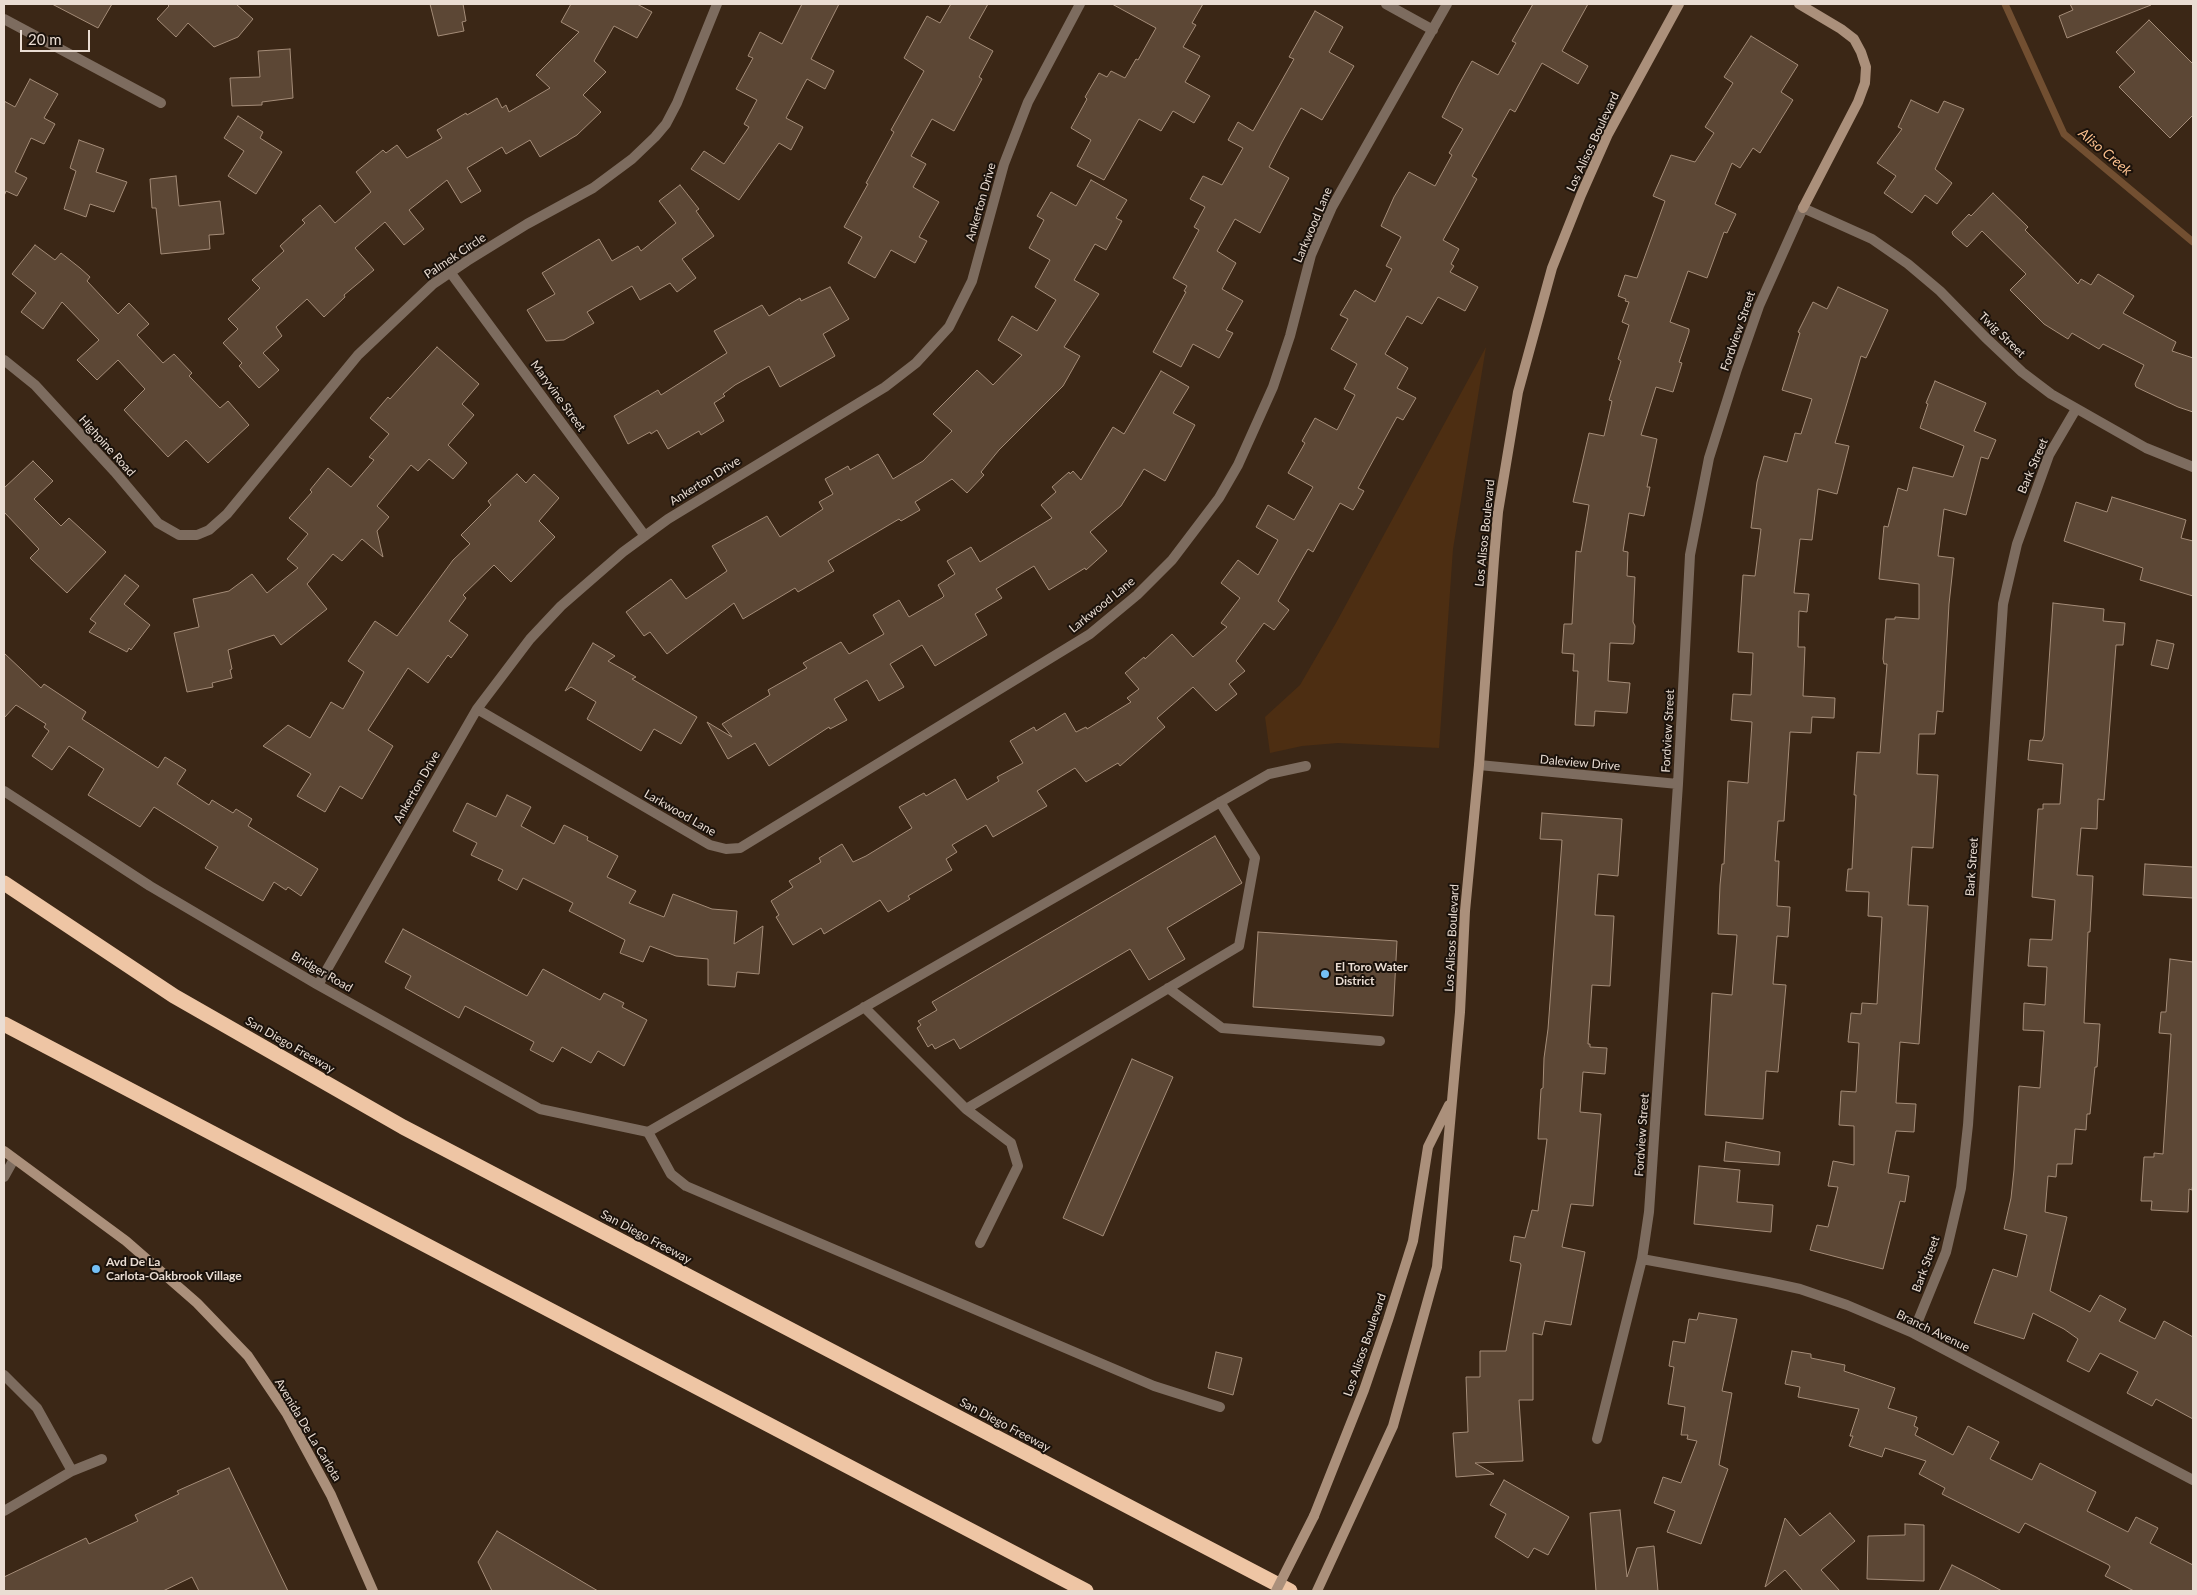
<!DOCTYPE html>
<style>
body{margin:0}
#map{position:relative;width:2197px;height:1595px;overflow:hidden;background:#3b2716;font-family:Lato,sans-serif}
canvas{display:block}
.frame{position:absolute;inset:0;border:5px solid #eaddd3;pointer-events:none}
.scale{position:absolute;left:20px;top:30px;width:70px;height:22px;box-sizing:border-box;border:2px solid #eaddd3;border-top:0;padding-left:6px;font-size:15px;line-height:18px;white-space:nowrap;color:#eaddd3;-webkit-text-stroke:4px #1b120b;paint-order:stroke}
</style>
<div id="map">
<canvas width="2197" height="1595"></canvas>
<div class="frame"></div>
<div class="scale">20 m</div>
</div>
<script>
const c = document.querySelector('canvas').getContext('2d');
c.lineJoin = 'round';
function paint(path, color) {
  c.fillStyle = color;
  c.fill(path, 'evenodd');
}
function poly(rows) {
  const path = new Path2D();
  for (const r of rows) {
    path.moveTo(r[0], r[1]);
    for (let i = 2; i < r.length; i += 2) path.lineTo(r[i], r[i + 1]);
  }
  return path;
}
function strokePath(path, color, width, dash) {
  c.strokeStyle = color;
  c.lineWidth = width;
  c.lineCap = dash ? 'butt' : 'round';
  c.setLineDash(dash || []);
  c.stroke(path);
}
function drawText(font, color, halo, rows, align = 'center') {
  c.font = font + ' Lato,sans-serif';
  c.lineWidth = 4;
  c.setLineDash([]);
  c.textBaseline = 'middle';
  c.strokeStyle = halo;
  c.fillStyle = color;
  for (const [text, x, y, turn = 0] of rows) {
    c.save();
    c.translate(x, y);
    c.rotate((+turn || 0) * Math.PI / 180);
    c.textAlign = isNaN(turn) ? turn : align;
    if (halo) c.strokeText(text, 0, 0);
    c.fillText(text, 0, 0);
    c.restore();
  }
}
const green = poly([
 [1486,347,1453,549,1439,748,1338,743,1302,746,1270,753,1265,717,1300,685,1336,623]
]);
const stream = poly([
 [2005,4,2064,134,2193,242]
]);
const building = poly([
 [52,4,112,4,98,28,52,4],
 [167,4,236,4,253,19,238,37,214,47,188,23,176,37,157,19,169,6,167,4],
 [430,4,463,4,466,21,462,22,464,31,438,36,430,4],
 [571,4,637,4,652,12,637,38,614,26,594,61,606,72,583,95,601,112,577,135,540,157,530,140,506,154,502,147,467,168,481,191,461,203,447,180,409,210,424,229,404,245,385,222,355,248,374,270,344,295,345,297,324,317,307,299,276,327,282,336,263,353,279,370,259,388,239,366,242,363,223,343,238,329,228,319,260,288,252,280,284,251,280,246,305,223,302,220,320,205,335,223,371,192,356,172,383,150,386,153,397,145,407,158,442,138,437,130,466,113,467,115,497,98,502,108,506,105,509,112,550,88,536,75,579,32,561,22,571,4],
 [802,4,839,4,811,59,834,71,825,89,807,79,786,118,803,127,791,150,779,143,739,200,691,169,704,151,724,164,749,127,744,124,757,100,736,89,753,58,748,56,760,32,782,44,802,4],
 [951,4,988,4,969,38,993,51,979,77,982,79,954,131,932,119,911,156,926,164,913,187,939,202,919,237,927,241,915,263,891,250,875,278,848,263,862,237,844,227,868,184,866,183,894,132,891,130,924,71,904,58,927,16,940,23,951,4],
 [1112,4,1203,4,1192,23,1196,25,1183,47,1200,56,1185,82,1210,96,1194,123,1173,111,1161,131,1139,119,1104,180,1077,166,1091,140,1071,128,1087,99,1085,97,1099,73,1107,77,1111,71,1125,78,1136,59,1138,60,1156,28,1112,4],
 [1533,4,1588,4,1562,51,1588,66,1578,84,1542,63,1515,112,1510,109,1472,176,1477,179,1443,240,1459,249,1451,264,1454,266,1450,272,1478,287,1465,311,1438,297,1422,324,1407,316,1385,354,1408,368,1397,388,1416,398,1403,420,1397,417,1358,488,1364,491,1353,510,1340,503,1313,552,1308,549,1278,601,1289,610,1274,630,1264,623,1236,661,1245,671,1229,684,1237,694,1216,711,1193,687,1157,718,1165,727,1120,766,1118,763,1086,782,1075,768,1037,791,1047,806,993,837,986,825,952,845,957,852,946,859,952,870,908,896,910,899,888,912,880,900,824,934,821,928,793,945,776,917,779,915,771,901,793,887,789,881,821,862,819,858,842,844,853,862,866,856,912,828,899,807,924,793,926,796,955,779,967,800,999,781,997,777,1023,763,1010,741,1034,727,1036,731,1065,713,1076,732,1086,727,1087,729,1131,702,1127,698,1139,689,1125,673,1144,657,1145,659,1172,634,1193,657,1227,627,1221,623,1240,598,1221,583,1238,560,1258,575,1278,540,1256,527,1268,505,1294,520,1313,487,1288,473,1305,443,1302,441,1315,418,1337,430,1355,395,1344,389,1357,364,1331,349,1348,319,1340,315,1355,290,1375,302,1392,269,1386,266,1401,237,1381,226,1394,197,1409,172,1435,186,1452,155,1449,153,1463,129,1442,117,1458,86,1472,61,1498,75,1516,43,1512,41,1533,4],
 [2070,4,2151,4,2151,5,2067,38,2059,16,2073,10,2070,4],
 [1315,11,1343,27,1329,52,1354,66,1322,120,1301,108,1282,142,1269,167,1289,178,1260,233,1235,219,1217,251,1236,263,1222,289,1243,301,1226,330,1233,333,1219,358,1193,344,1181,367,1153,352,1186,292,1184,291,1187,286,1173,278,1199,230,1194,227,1205,207,1190,199,1203,176,1222,185,1243,148,1228,140,1238,122,1253,131,1294,59,1289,57,1315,11],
 [2149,20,2193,64,2193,115,2170,138,2119,87,2135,72,2116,52,2149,20],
 [1751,36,1798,65,1781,92,1793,100,1760,153,1753,148,1740,168,1732,163,1715,204,1736,214,1727,233,1724,232,1707,278,1688,271,1670,322,1689,329,1689,332,1679,362,1682,363,1673,392,1656,387,1641,435,1657,439,1647,487,1650,487,1644,516,1629,513,1623,551,1628,552,1627,576,1635,577,1633,622,1635,626,1634,642,1633,644,1610,643,1608,681,1630,683,1627,713,1595,711,1594,726,1575,725,1578,671,1573,671,1574,654,1562,653,1564,624,1572,624,1576,551,1581,552,1589,505,1573,502,1589,433,1604,436,1612,401,1609,400,1621,361,1618,359,1629,325,1622,322,1629,302,1625,301,1626,299,1618,296,1625,275,1637,278,1665,201,1653,196,1671,155,1695,162,1714,133,1705,127,1733,83,1724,77,1751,36],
 [290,49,293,98,262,102,262,105,232,106,230,78,260,77,258,51,290,49],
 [30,79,58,94,44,118,55,124,44,144,31,138,15,172,27,178,17,196,6,191,4,196,4,101,15,107,30,79],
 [1911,100,1938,113,1944,101,1964,109,1935,169,1952,183,1937,204,1925,195,1912,213,1884,193,1896,176,1877,163,1902,129,1898,127,1911,100],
 [238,116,263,132,260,138,282,152,256,194,228,176,244,151,224,138,238,116],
 [79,140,104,149,96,172,127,182,114,212,90,204,86,217,64,209,76,171,70,168,79,140],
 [176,176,179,206,220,201,224,234,209,235,210,249,161,254,156,208,152,208,150,179,176,176],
 [1091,180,1127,200,1116,218,1122,221,1106,250,1095,244,1074,280,1099,294,1064,347,1080,356,1063,386,999,450,981,472,984,475,967,493,952,479,915,502,920,510,901,521,899,519,828,561,834,571,798,592,795,588,743,619,734,603,667,654,650,632,644,636,626,612,671,579,686,599,727,571,712,546,767,516,780,537,823,509,819,502,833,494,825,479,848,466,850,470,878,454,893,479,923,461,952,431,933,414,977,370,993,385,1022,355,998,340,1012,316,1037,331,1056,300,1035,287,1050,260,1029,248,1044,220,1037,216,1051,192,1076,206,1091,180],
 [680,185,699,209,696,211,714,236,682,259,696,278,677,292,670,283,640,300,632,286,587,312,594,323,564,340,546,341,527,310,555,294,542,273,599,239,612,261,638,246,641,251,676,223,659,201,680,185],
 [1993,193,2028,227,2025,230,2078,284,2081,279,2091,285,2098,274,2134,296,2123,313,2176,342,2172,351,2193,358,2193,412,2178,407,2136,387,2135,384,2144,365,2103,344,2099,349,2072,333,2068,339,2044,324,2010,290,2026,274,1982,231,1967,247,1953,235,1952,232,1969,214,1971,216,1993,193],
 [35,245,55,260,61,253,80,268,90,277,87,281,118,314,129,303,149,324,137,335,163,363,174,354,192,373,189,376,220,408,228,401,249,425,208,463,186,440,168,457,124,410,145,389,118,360,97,380,77,360,99,340,62,302,43,329,21,312,36,293,12,274,35,245],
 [830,287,849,319,823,334,835,356,780,387,769,366,735,385,723,394,725,396,714,403,724,421,701,435,699,431,668,449,657,430,651,434,650,432,628,444,614,416,658,390,661,395,727,353,714,331,762,305,769,316,800,298,801,301,830,287],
 [1838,287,1888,310,1866,358,1861,356,1835,443,1849,446,1837,494,1818,489,1812,540,1800,539,1794,593,1809,594,1807,612,1799,611,1798,647,1805,647,1803,696,1835,698,1834,718,1812,717,1811,733,1790,732,1784,821,1778,821,1775,861,1779,861,1777,906,1790,907,1788,937,1777,936,1773,984,1786,985,1778,1072,1766,1071,1763,1119,1705,1115,1712,993,1732,995,1737,935,1718,934,1720,885,1722,864,1724,864,1728,781,1748,783,1752,722,1731,720,1733,694,1751,695,1753,653,1738,652,1743,575,1755,576,1761,529,1751,528,1757,482,1764,456,1787,462,1795,433,1801,434,1812,399,1782,390,1800,333,1798,332,1813,302,1827,309,1838,287],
 [437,347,479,384,462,404,474,415,448,445,467,463,453,479,429,459,418,471,411,465,377,506,389,517,377,531,383,557,362,539,342,561,333,554,307,584,327,609,281,645,274,635,228,650,232,669,230,670,232,678,212,683,213,687,187,692,174,633,199,627,193,599,229,591,252,574,267,593,298,568,287,559,308,534,289,518,312,492,310,490,328,468,351,487,374,460,369,457,389,434,370,418,388,397,390,399,437,347],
 [1161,371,1189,387,1173,413,1195,425,1165,481,1144,469,1121,506,1090,532,1107,551,1086,570,1085,568,1049,590,1034,566,996,589,1002,598,975,614,987,635,935,666,922,645,890,664,904,687,879,701,867,680,834,699,847,720,830,729,829,727,769,766,755,743,728,759,707,722,732,737,722,724,770,695,768,690,807,668,803,663,841,642,849,654,884,634,873,615,899,600,909,617,942,598,944,596,938,585,955,574,947,561,971,547,980,562,1052,518,1041,505,1056,492,1052,487,1069,472,1070,474,1073,471,1081,480,1113,427,1124,434,1161,371],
 [1935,381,1986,403,1974,431,1996,440,1988,459,1981,457,1966,515,1944,509,1938,556,1954,558,1949,604,1943,712,1937,711,1935,734,1919,734,1917,774,1938,775,1933,848,1912,847,1908,905,1928,906,1922,1000,1919,1044,1900,1042,1896,1103,1916,1104,1914,1132,1896,1131,1888,1173,1909,1176,1905,1202,1900,1201,1883,1269,1810,1250,1817,1225,1828,1227,1838,1187,1828,1186,1833,1161,1854,1165,1854,1126,1839,1125,1841,1091,1856,1092,1859,1043,1848,1042,1851,1013,1861,1014,1862,1003,1877,1004,1882,917,1868,916,1869,892,1846,891,1848,869,1852,869,1856,795,1854,795,1857,752,1880,753,1887,664,1884,664,1883,659,1886,619,1895,619,1895,617,1919,619,1919,584,1879,579,1884,526,1888,527,1898,488,1907,491,1913,467,1953,477,1964,446,1920,428,1928,404,1926,403,1935,381],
 [33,461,53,481,34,499,61,526,69,518,106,552,67,593,30,558,39,549,4,512,4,488,33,461],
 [517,474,526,483,534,474,559,498,539,521,555,537,511,582,494,565,463,595,466,598,449,621,468,635,451,658,448,655,428,683,408,668,368,730,393,746,362,799,340,786,325,812,297,796,311,774,263,746,288,725,310,738,331,702,343,709,364,672,348,661,375,621,397,636,453,560,470,544,461,535,491,505,488,501,517,474],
 [2112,497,2186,520,2181,538,2193,541,2193,596,2140,580,2143,568,2064,541,2076,502,2107,512,2112,497],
 [125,575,139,586,124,604,150,625,131,650,129,648,127,652,89,632,96,623,90,619,125,575],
 [2053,603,2104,609,2103,621,2125,623,2123,645,2116,645,2104,800,2098,799,2097,829,2081,828,2077,875,2093,876,2090,932,2088,932,2084,1023,2100,1024,2097,1067,2095,1067,2090,1114,2087,1114,2086,1130,2075,1129,2072,1164,2057,1164,2056,1177,2048,1176,2045,1212,2067,1217,2050,1291,2090,1312,2100,1295,2126,1309,2119,1321,2155,1339,2164,1321,2193,1337,2193,1419,2156,1399,2152,1406,2127,1393,2138,1372,2100,1353,2089,1372,2067,1361,2078,1339,2064,1329,2033,1313,2024,1339,1974,1323,1993,1269,2017,1277,2027,1235,2004,1229,2011,1198,2014,1170,2019,1086,2040,1088,2044,1031,2023,1030,2024,1003,2045,1005,2047,967,2028,966,2030,939,2052,940,2055,900,2032,897,2038,809,2043,809,2043,804,2060,804,2063,764,2028,760,2030,740,2042,741,2044,736,2053,603],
 [2157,640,2174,644,2168,669,2151,665,2157,640],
 [593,643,615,656,608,661,636,677,632,679,697,717,681,744,654,729,641,751,587,719,596,702,571,687,565,691,593,643],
 [4,653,41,688,44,684,86,712,82,719,158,768,165,757,186,770,177,784,209,805,212,800,233,813,236,809,252,819,248,826,318,869,301,896,288,887,286,890,274,882,263,901,205,868,218,847,154,807,140,827,88,795,104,769,69,746,52,770,32,756,49,731,44,727,46,724,16,705,4,718,4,653],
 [507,795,531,807,521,826,554,844,564,825,588,837,587,840,618,856,607,877,636,891,629,903,664,917,673,894,712,909,737,911,734,944,763,926,759,974,737,972,735,987,708,985,708,959,676,956,650,946,643,962,620,953,625,940,569,911,573,903,523,878,517,890,498,880,503,870,471,855,477,843,453,831,467,803,496,817,507,795],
 [1542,813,1622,819,1618,876,1598,874,1595,915,1614,916,1610,986,1592,985,1588,1044,1590,1044,1590,1047,1607,1048,1605,1074,1583,1072,1580,1112,1601,1114,1593,1206,1571,1204,1562,1247,1585,1252,1571,1325,1545,1321,1542,1335,1533,1333,1533,1400,1519,1400,1523,1461,1475,1463,1494,1474,1456,1477,1453,1433,1468,1432,1466,1377,1480,1377,1480,1351,1506,1351,1521,1265,1520,1263,1510,1261,1514,1236,1525,1238,1532,1210,1538,1211,1547,1139,1538,1139,1541,1089,1543,1088,1544,1058,1548,1029,1562,840,1540,839,1542,813],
 [1215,836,1242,883,1167,928,1185,959,1149,980,1130,949,960,1049,954,1039,935,1049,932,1044,928,1047,917,1028,921,1025,918,1021,937,1010,932,1002,1215,836],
 [2145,864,2193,867,2193,898,2143,895,2145,864],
 [403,929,527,996,543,969,600,1000,604,993,624,1003,622,1007,647,1020,624,1066,598,1051,591,1063,562,1047,553,1062,530,1050,534,1042,492,1020,465,1006,459,1018,405,988,411,976,385,962,403,929],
 [1258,932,1397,941,1393,1016,1253,1007,1258,932],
 [2170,959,2193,962,2193,1183,2192,1190,2189,1189,2188,1212,2151,1210,2152,1201,2141,1201,2144,1157,2154,1157,2154,1153,2163,1154,2171,1034,2159,1033,2161,1012,2166,1012,2170,959],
 [1132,1059,1173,1077,1103,1236,1063,1218,1132,1059],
 [1726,1142,1780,1152,1779,1165,1724,1161,1726,1142],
 [1699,1166,1740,1170,1737,1202,1773,1205,1771,1232,1694,1224,1699,1166],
 [1699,1313,1737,1319,1722,1391,1732,1393,1719,1465,1728,1469,1701,1544,1667,1532,1675,1511,1654,1503,1663,1477,1681,1483,1697,1441,1687,1439,1688,1435,1681,1435,1685,1407,1668,1404,1674,1367,1669,1366,1673,1341,1685,1343,1689,1319,1697,1320,1699,1313],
 [1792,1351,1811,1354,1811,1358,1845,1365,1844,1371,1895,1388,1888,1408,1917,1417,1914,1426,1918,1428,1915,1435,1953,1455,1968,1426,1999,1442,1990,1459,2032,1480,2040,1463,2063,1475,2096,1492,2087,1511,2128,1532,2136,1517,2158,1528,2150,1543,2193,1565,2193,1591,2134,1591,2105,1576,2110,1567,2109,1565,2025,1523,2019,1533,1942,1494,1945,1488,1919,1474,1926,1461,1885,1448,1882,1457,1849,1446,1853,1436,1850,1436,1859,1409,1798,1397,1800,1387,1785,1384,1792,1351],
 [1216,1352,1242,1358,1233,1395,1208,1388,1216,1352],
 [229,1468,288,1591,199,1591,192,1577,163,1591,4,1591,4,1577,86,1538,89,1544,138,1521,135,1515,179,1494,177,1491,229,1468],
 [1504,1480,1569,1517,1548,1555,1534,1548,1528,1558,1495,1537,1506,1514,1490,1505,1504,1480],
 [1620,1510,1627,1577,1637,1548,1654,1546,1658,1591,1596,1591,1590,1513,1620,1510],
 [1830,1513,1855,1541,1821,1570,1840,1591,1803,1591,1785,1570,1765,1587,1785,1518,1800,1536,1830,1513],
 [1905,1524,1924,1525,1924,1581,1867,1579,1868,1536,1905,1535,1905,1524],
 [497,1531,598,1591,492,1591,478,1562,497,1531],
 [1952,1565,1976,1577,2002,1591,1939,1591,1952,1565]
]);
const lane = poly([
 [1168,988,1222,1028,1380,1041],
 [864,1007,966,1109,1239,946,1255,858,1220,802],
 [966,1109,1011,1143,1018,1166,980,1243],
 [4,1177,14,1159],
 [4,1375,37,1408,72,1471],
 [1220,1407,1154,1386,686,1186,671,1174,648,1132,1269,774,1306,766],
 [4,1511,72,1471,102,1459]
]);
const street = poly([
 [1386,4,1433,30],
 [4,19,161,103],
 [450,272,645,536],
 [4,360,35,385,115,472,158,523,179,535,197,535,209,530,227,514,358,355,433,284,467,261,527,224,593,188,632,159,655,137,666,124,677,103,717,4],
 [477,709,710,845,726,849,740,848,1090,634,1137,595,1172,560,1219,498,1238,465,1273,387,1290,336,1311,255,1332,207,1447,4],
 [1479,765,1678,784],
 [4,791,150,886,318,985,540,1109,648,1132],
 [318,985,477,709,530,639,561,606,623,552,668,519,885,387,916,363,949,327,972,281,1004,164,1028,102,1080,4],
 [1642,1259,1768,1282,1800,1289,1847,1305,1913,1333,2193,1480],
 [1913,1333,1946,1252,1961,1188,1968,1125,2003,604,2017,544,2049,455,2076,409],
 [1597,1439,1642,1259,1649,1212,1678,784,1690,555,1709,458,1737,369,1759,306,1803,208,1872,239,1908,264,1940,291,1985,337,2022,372,2051,394,2146,448,2193,467]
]);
const secondary = poly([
 [1799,4,1841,29,1854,39,1861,52,1866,67,1865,83,1858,102,1803,208],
 [4,1151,126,1241,197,1303,248,1356,287,1414,331,1495,373,1591],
 [1314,1516,1364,1390,1388,1320,1413,1241,1428,1147,1449,1105],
 [1317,1591,1393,1426,1437,1267,1460,1012,1465,911,1479,765,1494,559,1498,512,1518,392,1552,268,1581,195,1608,134,1679,4]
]);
const highway = poly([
 [4,883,174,996,403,1127,1290,1591],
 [4,1024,1086,1591]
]);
const secondaryBridge = poly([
 [1276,1591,1314,1516]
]);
const markers = [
 [1325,974,5,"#74c0f6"],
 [96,1269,5,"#74c0f6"]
];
const streetNames = [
 ["Los Alisos Boulevard",1593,142,-65],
 ["Ankerton Drive",981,202,-74],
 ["Larkwood Lane",1313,225,-67],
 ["Palmek Circle",455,256,-34],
 ["Fordview Street",1738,331,-71],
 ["Twig Street",2002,335,44],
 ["Maryvine Street",558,396,54],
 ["Highpine Road",107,446,48],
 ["Bark Street",2033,466,-67],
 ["Ankerton Drive",705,481,-32],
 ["Los Alisos Boulevard",1485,533,-84],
 ["Larkwood Lane",1102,605,-39],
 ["Fordview Street",1668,731,-87],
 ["Daleview Drive",1580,763,5],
 ["Ankerton Drive",417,787,-60],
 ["Larkwood Lane",680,813,30],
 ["Bark Street",1972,867,-86],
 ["Los Alisos Boulevard",1452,938,-87],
 ["Bridger Road",322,972,30],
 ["San Diego Freeway",290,1045,30],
 ["Fordview Street",1642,1135,-86],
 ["San Diego Freeway",646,1237,28],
 ["Bark Street",1926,1264,-70],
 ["Branch Avenue",1933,1331,26],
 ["Los Alisos Boulevard",1365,1345,-71],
 ["San Diego Freeway",1005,1425,28],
 ["Avenida De La Carlota",308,1430,59]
];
const poiNames = [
 ["El Toro Water",1335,967],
 ["District",1335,981],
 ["Avd De La",106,1262],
 ["Carlota-Oakbrook Village",106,1276]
];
const waterNames = [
 ["Aliso Creek",2105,152,40]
];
paint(green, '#4d2e12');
strokePath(stream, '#724f31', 7);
paint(building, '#5c4735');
strokePath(building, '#a48c78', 1);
strokePath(lane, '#7d6c5f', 10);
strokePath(street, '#7d6c5f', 10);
strokePath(secondary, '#ab907b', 10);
strokePath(highway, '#eec5a4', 15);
strokePath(secondaryBridge, '#ab907b', 10);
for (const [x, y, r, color] of markers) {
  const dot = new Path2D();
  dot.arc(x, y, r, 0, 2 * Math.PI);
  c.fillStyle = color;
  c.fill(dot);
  strokePath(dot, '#1b120b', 2);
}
drawText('12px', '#eaddd3', '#1b120b', streetNames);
drawText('bold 12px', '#eaddd3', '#1b120b', poiNames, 'left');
drawText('italic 14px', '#fbc08e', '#1b120b', waterNames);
</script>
